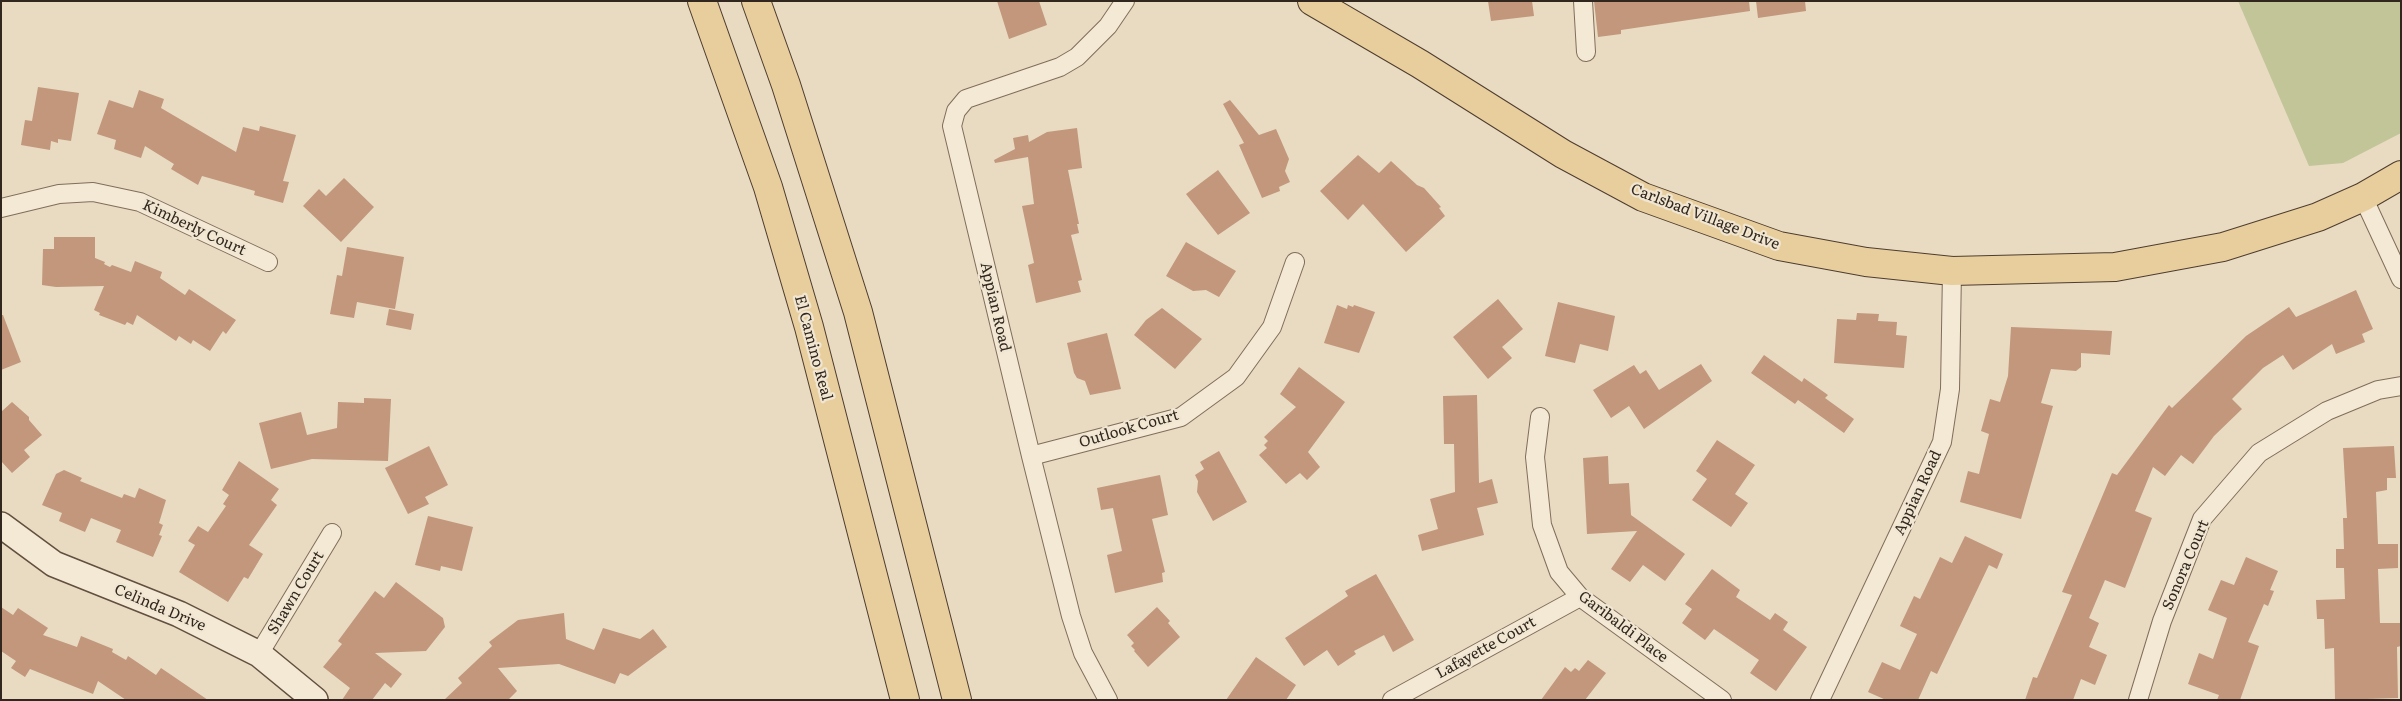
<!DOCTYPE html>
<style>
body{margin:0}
#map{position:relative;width:2402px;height:701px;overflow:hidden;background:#e8dbc2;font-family:Literata,serif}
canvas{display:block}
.frame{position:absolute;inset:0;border:2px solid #31271e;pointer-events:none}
</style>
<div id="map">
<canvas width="2402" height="701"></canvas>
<div class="frame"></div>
</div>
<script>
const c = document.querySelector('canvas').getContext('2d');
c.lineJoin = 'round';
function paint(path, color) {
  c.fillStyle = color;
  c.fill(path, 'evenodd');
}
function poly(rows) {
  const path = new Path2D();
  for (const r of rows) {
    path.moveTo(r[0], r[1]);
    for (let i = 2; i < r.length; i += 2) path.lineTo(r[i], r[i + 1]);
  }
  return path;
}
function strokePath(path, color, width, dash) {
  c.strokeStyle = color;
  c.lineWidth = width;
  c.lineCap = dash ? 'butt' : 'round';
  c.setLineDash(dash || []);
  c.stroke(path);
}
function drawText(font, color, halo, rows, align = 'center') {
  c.font = font + ' Literata,serif';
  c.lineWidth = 4.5;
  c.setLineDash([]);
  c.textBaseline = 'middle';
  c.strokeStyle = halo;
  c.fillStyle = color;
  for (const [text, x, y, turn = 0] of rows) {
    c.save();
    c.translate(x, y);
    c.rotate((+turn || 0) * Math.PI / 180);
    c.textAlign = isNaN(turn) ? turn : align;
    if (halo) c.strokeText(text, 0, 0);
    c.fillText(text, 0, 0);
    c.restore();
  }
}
const green = poly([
 [2238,1,2401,1,2401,133,2343,163,2309,166]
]);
const building = poly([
 [997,1,1039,1,1047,25,1009,39],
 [1488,1,1532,1,1534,16,1491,21],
 [1594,1,1749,1,1750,11,1621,30,1621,34,1598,37],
 [1756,1,1805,1,1806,11,1758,18],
 [38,87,79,93,71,141,58,139,58,143,51,141,50,150,21,145,25,120,32,121],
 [139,90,164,99,161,108,236,152,243,127,259,131,260,126,296,135,283,181,289,182,283,203,254,195,255,191,202,176,198,185,171,169,174,164,145,146,141,158,114,149,116,140,97,134,109,100,133,108],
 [1230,100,1259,135,1276,129,1289,159,1285,171,1290,182,1279,187,1280,191,1262,198,1239,145,1244,143,1223,104],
 [1077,128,1082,168,1068,170,1079,224,1077,224,1079,233,1071,235,1082,280,1078,281,1081,292,1036,303,1028,265,1034,263,1022,206,1034,204,1028,157,995,163,994,160,1015,149,1013,138,1028,135,1029,142,1047,132],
 [1358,155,1379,173,1391,161,1417,185,1424,188,1441,207,1439,208,1445,216,1406,252,1363,204,1348,220,1320,191],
 [1218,170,1250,213,1218,235,1186,194],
 [344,178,374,207,341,242,303,206,319,189,326,196],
 [54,237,95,237,95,258,105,262,104,264,110,267,112,265,131,272,135,261,162,272,160,278,185,295,189,289,236,320,226,334,223,331,210,351,193,340,191,344,179,336,176,341,137,315,133,325,127,322,125,325,99,315,100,313,94,310,104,286,56,287,42,285,43,249,54,249],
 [1186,242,1236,271,1219,297,1206,290,1193,291,1166,276],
 [347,247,404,257,395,309,357,302,354,318,330,314,337,275,342,276],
 [2356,290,2373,329,2362,334,2365,342,2336,354,2332,344,2293,370,2283,355,2263,368,2232,399,2242,409,2214,436,2193,464,2181,455,2165,476,2153,467,2135,511,2152,518,2125,588,2105,580,2089,618,2099,623,2089,647,2107,655,2095,685,2081,679,2073,700,2025,700,2033,677,2037,678,2072,595,2062,592,2112,473,2117,475,2169,405,2172,408,2246,336,2289,307,2296,317],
 [1498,299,1523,329,1502,347,1512,358,1488,379,1453,337],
 [1558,302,1615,316,1608,351,1580,344,1575,363,1545,356],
 [1337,305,1347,309,1348,305,1353,307,1354,305,1375,312,1359,353,1324,343],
 [1162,308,1202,339,1175,369,1134,335,1146,320],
 [389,309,414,314,411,330,386,325],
 [1857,313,1879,314,1878,321,1897,322,1896,335,1907,336,1904,368,1834,363,1837,319,1856,320],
 [1,315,3,315,21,362,1,370],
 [2011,327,2112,331,2110,355,2081,353,2081,367,2076,371,2051,369,2041,403,2053,406,2021,519,1960,502,1968,471,1979,474,1989,434,1981,431,1990,399,2000,402,2008,376],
 [1107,333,1121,389,1090,395,1085,381,1077,378,1074,373,1067,343],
 [1764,355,1802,382,1804,378,1828,395,1825,398,1854,419,1844,433,1798,400,1795,404,1751,373],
 [1701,364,1712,381,1644,429,1629,406,1611,418,1593,390,1634,365,1640,374,1646,370,1659,390],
 [1299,367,1345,402,1308,452,1320,467,1307,480,1300,473,1286,484,1259,455,1267,448,1264,445,1268,441,1264,437,1296,407,1280,394],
 [1477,395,1479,483,1492,479,1498,503,1477,508,1484,535,1422,551,1418,535,1438,529,1430,499,1455,492,1454,444,1444,444,1443,396],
 [364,398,391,399,388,461,312,459,271,469,259,423,301,412,307,435,337,428,338,402,364,403],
 [12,402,29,417,29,420,42,435,24,450,30,457,12,473,1,461,1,412],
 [1717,440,1755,465,1735,494,1748,503,1731,527,1692,500,1707,479,1696,471],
 [429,446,448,485,425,497,429,504,408,514,385,468],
 [2394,446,2396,478,2387,478,2387,490,2376,492,2378,544,2398,544,2398,568,2378,569,2380,623,2401,623,2401,646,2397,647,2398,698,2335,700,2334,648,2325,649,2324,619,2317,619,2316,600,2345,599,2344,568,2336,568,2336,549,2344,549,2343,518,2347,518,2343,448],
 [1219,451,1247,502,1213,521,1197,492,1198,481,1195,475,1204,469,1200,462],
 [1608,456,1609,484,1629,483,1631,515,1685,554,1665,581,1643,565,1630,582,1611,569,1637,531,1587,534,1583,458],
 [239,461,279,489,271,500,277,505,249,545,263,554,248,579,244,577,228,602,179,572,195,545,188,541,198,526,208,532,226,506,223,504,229,495,222,490],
 [64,470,82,478,80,481,122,498,124,494,135,498,139,488,166,500,159,523,163,525,159,535,162,536,153,557,116,542,121,530,91,518,85,532,59,521,62,513,42,505,56,474],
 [1160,475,1168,515,1152,519,1165,572,1162,573,1163,582,1115,593,1107,555,1122,551,1113,508,1101,510,1097,488],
 [428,516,473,527,462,571,441,566,440,571,415,565],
 [1965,536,2003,554,1997,569,1989,565,1937,674,1931,671,1918,700,1886,700,1868,692,1882,662,1900,670,1917,634,1900,626,1914,596,1920,599,1940,557,1952,563],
 [2246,557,2278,571,2270,590,2274,591,2268,606,2264,604,2248,642,2259,646,2240,700,2217,700,2219,695,2188,684,2199,653,2213,659,2227,618,2208,610,2221,580,2234,585],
 [1712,569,1740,590,1736,597,1770,620,1775,613,1788,622,1783,630,1807,647,1776,691,1750,673,1759,660,1714,629,1705,640,1682,623,1692,609,1685,604],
 [1376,574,1414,640,1393,652,1384,635,1354,651,1356,654,1338,666,1327,650,1304,666,1285,638,1348,596,1345,591],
 [396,582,443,618,445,627,426,651,375,653,402,674,391,688,385,683,372,700,342,700,350,688,323,667,342,644,338,641,375,591,384,598],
 [1,607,13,615,18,608,48,628,43,635,77,647,81,636,113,649,112,652,126,660,128,656,156,675,161,668,208,700,126,700,98,681,93,694,30,669,25,677,11,668,16,661,1,651],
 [1157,607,1170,621,1168,623,1180,637,1148,667,1134,651,1135,650,1131,646,1134,643,1127,635],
 [564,613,566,639,594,650,603,628,640,639,653,629,667,647,628,676,620,673,615,684,559,664,498,668,517,691,508,700,444,700,462,683,458,678,492,646,489,642,518,620],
 [1256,657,1296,685,1286,700,1226,700],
 [1588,660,1606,673,1585,700,1541,700,1565,667,1571,672,1575,668,1579,671]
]);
const street = poly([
 [1583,1,1586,52],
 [2363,197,2401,279],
 [1,208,59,194,93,192,140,202,268,262],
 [1540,417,1535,457,1542,525,1559,572,1580,597,1722,700],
 [1031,456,1181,417,1236,377,1272,327,1295,262],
 [259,654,332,533],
 [1108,700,1083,653,1071,616,1031,456,952,126,956,111,966,99,1060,67,1077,57,1108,26,1125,1],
 [1392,700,1580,597],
 [1820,700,1942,442,1950,389,1952,271],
 [2138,700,2162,621,2202,519,2259,453,2327,411,2378,390,2401,386]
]);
const secondary = poly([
 [1,525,54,564,179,614,259,654,315,700]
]);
const primary = poly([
 [702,1,768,187,809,327,905,700],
 [756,1,786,85,858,312,957,700],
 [1312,1,1420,64,1563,154,1643,197,1779,246,1866,262,1952,271,2115,267,2223,247,2318,217,2363,197,2401,175]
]);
const streetNames = [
 ["Carlsbad Village Drive",1705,217,21],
 ["Kimberly Court",194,228,25],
 ["Appian Road",995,307,77],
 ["El Camino Real",813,348,75],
 ["Outlook Court",1129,429,-16],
 ["Appian Road",1918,493,-65],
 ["Sonora Court",2186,565,-67],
 ["Shawn Court",296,593,-59],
 ["Celinda Drive",160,608,23],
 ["Garibaldi Place",1623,627,37],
 ["Lafayette Court",1486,648,-29]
];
paint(green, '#c1c598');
paint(building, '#c2977c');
strokePath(street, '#806d5b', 20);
strokePath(secondary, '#624f3f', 28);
strokePath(primary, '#4e3c2f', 30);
strokePath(street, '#f4e9d4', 18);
strokePath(secondary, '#f4e9d4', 25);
strokePath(primary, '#e8ce9d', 28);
drawText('15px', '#31271e', '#f0e6d1', streetNames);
</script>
